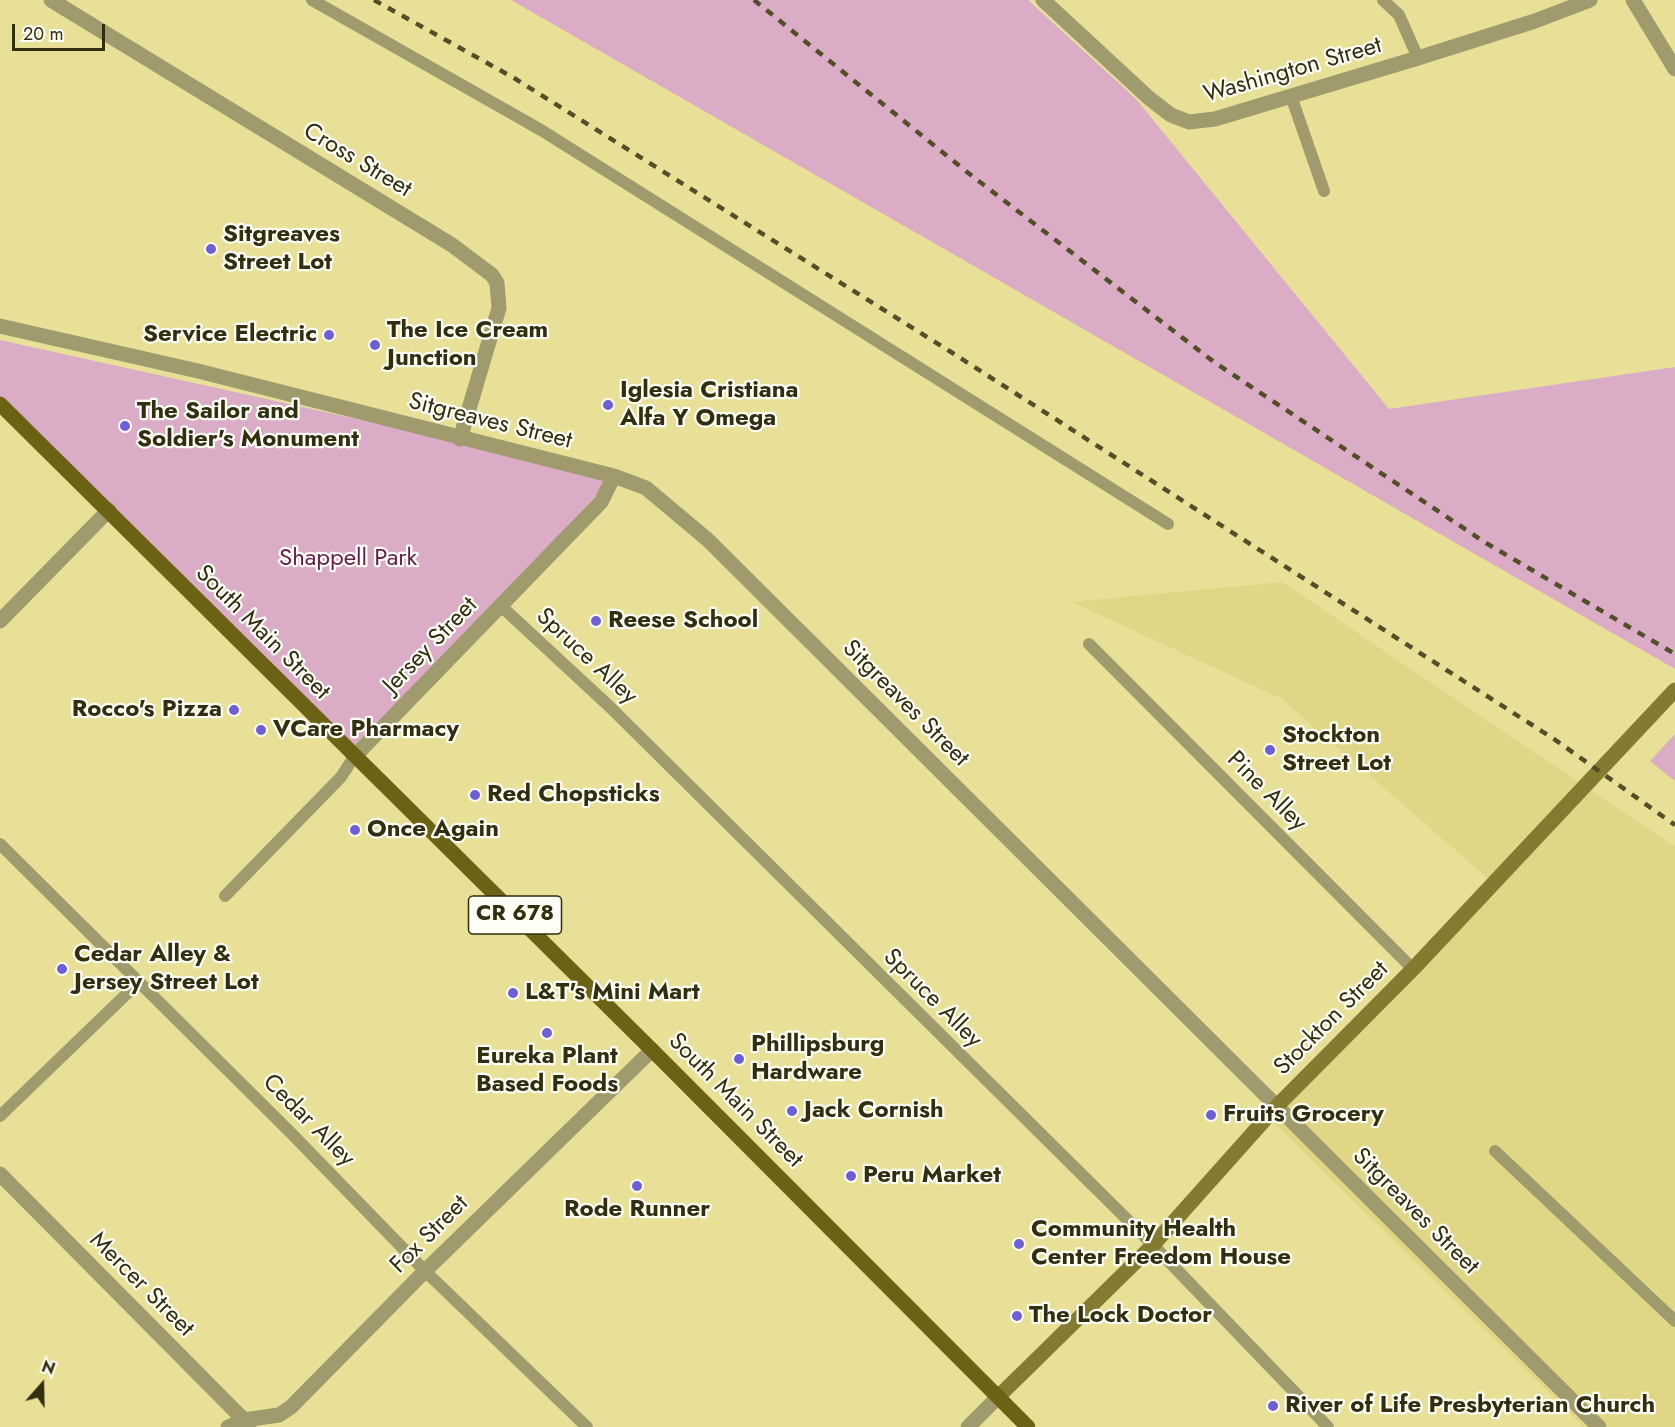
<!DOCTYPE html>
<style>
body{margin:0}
#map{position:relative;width:1675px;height:1427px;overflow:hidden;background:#e7e096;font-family:Jost,sans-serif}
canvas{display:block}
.north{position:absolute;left:12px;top:1355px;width:60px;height:60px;-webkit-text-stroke:4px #fffef7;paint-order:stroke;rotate:20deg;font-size:16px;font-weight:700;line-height:24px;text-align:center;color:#322f11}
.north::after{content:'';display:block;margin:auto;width:21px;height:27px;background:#322f11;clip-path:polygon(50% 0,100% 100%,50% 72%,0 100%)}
.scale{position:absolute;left:12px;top:24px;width:93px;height:27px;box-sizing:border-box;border:3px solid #322f11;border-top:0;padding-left:8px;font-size:18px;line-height:21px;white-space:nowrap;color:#322f11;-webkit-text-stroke:4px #fffef7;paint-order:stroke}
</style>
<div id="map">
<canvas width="1675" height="1427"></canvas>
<div class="north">N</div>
<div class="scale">20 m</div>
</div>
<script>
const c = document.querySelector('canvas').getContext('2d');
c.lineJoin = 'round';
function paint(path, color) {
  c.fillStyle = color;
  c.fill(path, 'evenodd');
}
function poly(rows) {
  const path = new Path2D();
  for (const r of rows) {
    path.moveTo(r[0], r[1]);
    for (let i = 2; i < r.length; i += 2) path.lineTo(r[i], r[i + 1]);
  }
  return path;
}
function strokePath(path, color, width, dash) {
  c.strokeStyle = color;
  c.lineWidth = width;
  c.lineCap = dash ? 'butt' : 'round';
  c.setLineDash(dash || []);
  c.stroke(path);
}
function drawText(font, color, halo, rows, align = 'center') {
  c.font = font + ' Jost,sans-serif';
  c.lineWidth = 4.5;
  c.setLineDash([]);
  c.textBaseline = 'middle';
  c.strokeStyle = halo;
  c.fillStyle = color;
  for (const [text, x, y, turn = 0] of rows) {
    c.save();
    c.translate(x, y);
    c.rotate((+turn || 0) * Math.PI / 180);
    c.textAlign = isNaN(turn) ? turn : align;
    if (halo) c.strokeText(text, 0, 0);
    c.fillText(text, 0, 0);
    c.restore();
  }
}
const built = poly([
 [1282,582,1675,847,1675,1427,1584,1427,1267,1116,1494,884,1282,699,1072,602]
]);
const green = poly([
 [511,0,1028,0,1136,99,1389,409,1675,367,1675,669],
 [0,340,614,476,354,757,0,412],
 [1675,734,1675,781,1650,761]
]);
const lane = poly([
 [312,0,541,130,1168,524],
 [1383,0,1399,15,1418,58],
 [1291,96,1324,191],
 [501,606,610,707,1153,1245,1328,1427],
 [1089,644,1413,969],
 [0,844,292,1134,425,1271,587,1427],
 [225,896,341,777,354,757],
 [0,1116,139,982],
 [1495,1151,1675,1321]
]);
const street = poly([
 [51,0,452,245,492,275,497,283,499,308,460,439],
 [1043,0,1150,99,1171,115,1189,122,1215,119,1418,58,1535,21,1590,0],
 [1633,0,1675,69],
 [0,326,198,371,614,476,646,488,708,540,1599,1427],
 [0,621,109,510],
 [354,757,601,502,614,476],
 [0,1174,249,1425],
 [228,1427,244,1420,279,1415,291,1407,425,1271,652,1050],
 [968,1427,998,1397]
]);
const secondary = poly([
 [998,1397,1153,1245,1277,1106,1413,969,1675,690]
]);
const primary = poly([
 [0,404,652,1050,1028,1427]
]);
const rail = poly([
 [374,0,514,78,951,352,1554,739,1675,825],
 [754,0,967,172,1214,362,1486,543,1675,654]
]);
const markers = [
 [211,249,6,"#6c5fd9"],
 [329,335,6,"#6c5fd9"],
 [375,345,6,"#6c5fd9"],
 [608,405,6,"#6c5fd9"],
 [125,426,6,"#6c5fd9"],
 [596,621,6,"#6c5fd9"],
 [234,710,6,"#6c5fd9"],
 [261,730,6,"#6c5fd9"],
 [1270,750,6,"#6c5fd9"],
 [475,795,6,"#6c5fd9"],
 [355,830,6,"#6c5fd9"],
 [62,969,6,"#6c5fd9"],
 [513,993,6,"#6c5fd9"],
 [547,1033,6,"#6c5fd9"],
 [739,1059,6,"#6c5fd9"],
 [792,1111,6,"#6c5fd9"],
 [1211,1115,6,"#6c5fd9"],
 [851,1176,6,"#6c5fd9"],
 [637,1186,6,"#6c5fd9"],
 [1019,1244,6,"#6c5fd9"],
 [1017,1316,6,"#6c5fd9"],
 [1273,1406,6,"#6c5fd9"]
];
const shields = [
 [515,915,93]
];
const shieldNames = [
 ["CR 678",515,915]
];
const streetNames = [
 ["Washington Street",1293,71,-16],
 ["Cross Street",357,161,31],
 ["Sitgreaves Street",490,422,14],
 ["South Main Street",262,633,45],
 ["Jersey Street",431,646,-46],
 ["Spruce Alley",586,657,43],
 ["Sitgreaves Street",905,704,45],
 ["Pine Alley",1266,792,45],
 ["Spruce Alley",932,999,45],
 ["Stockton Street",1332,1019,-45],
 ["South Main Street",735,1101,45],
 ["Cedar Alley",308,1121,45],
 ["Sitgreaves Street",1415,1212,45],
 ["Fox Street",430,1235,-45],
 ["Mercer Street",141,1285,45]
];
const poiNames = [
 ["Sitgreaves",223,235],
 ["Street Lot",223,263],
 ["The Ice Cream",387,331],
 ["Junction",387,359],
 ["Service Electric",317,335,"right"],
 ["Iglesia Cristiana",620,391],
 ["Alfa Y Omega",620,419],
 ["The Sailor and",137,412],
 ["Soldier's Monument",137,440],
 ["Reese School",608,621],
 ["Rocco's Pizza",222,710,"right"],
 ["VCare Pharmacy",273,730],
 ["Stockton",1282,736],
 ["Street Lot",1282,764],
 ["Red Chopsticks",487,795],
 ["Once Again",367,830],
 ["Cedar Alley &",74,955],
 ["Jersey Street Lot",74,983],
 ["L&T's Mini Mart",525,993],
 ["Phillipsburg",751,1045],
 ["Hardware",751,1073],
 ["Eureka Plant",547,1057,"center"],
 ["Based Foods",547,1085,"center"],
 ["Jack Cornish",804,1111],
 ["Fruits Grocery",1223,1115],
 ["Peru Market",863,1176],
 ["Rode Runner",637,1210,"center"],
 ["Community Health",1031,1230],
 ["Center Freedom House",1031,1258],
 ["The Lock Doctor",1029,1316],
 ["River of Life Presbyterian Church",1285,1406]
];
const parkNames = [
 ["Shappell Park",348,559]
];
paint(built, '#dfd785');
paint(green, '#daacc6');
strokePath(lane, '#9f9b6d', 12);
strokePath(street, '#9f9b6d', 15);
strokePath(secondary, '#827b30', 15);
strokePath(primary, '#6b6313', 15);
strokePath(rail, '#514e28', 4.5, [8, 8]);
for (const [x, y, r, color] of markers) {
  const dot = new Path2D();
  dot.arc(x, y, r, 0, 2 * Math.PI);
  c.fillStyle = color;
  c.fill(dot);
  strokePath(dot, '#fffef7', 2);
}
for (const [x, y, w] of shields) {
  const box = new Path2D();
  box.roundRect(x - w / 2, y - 19, w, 38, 4.5);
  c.fillStyle = '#fffef7';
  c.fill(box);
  strokePath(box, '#322f11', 1.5);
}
drawText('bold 22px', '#322f11', null, shieldNames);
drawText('24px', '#322f11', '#fffef7', streetNames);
drawText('bold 24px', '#322f11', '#fffef7', poiNames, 'left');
drawText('24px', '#65214e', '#fffef7', parkNames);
</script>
